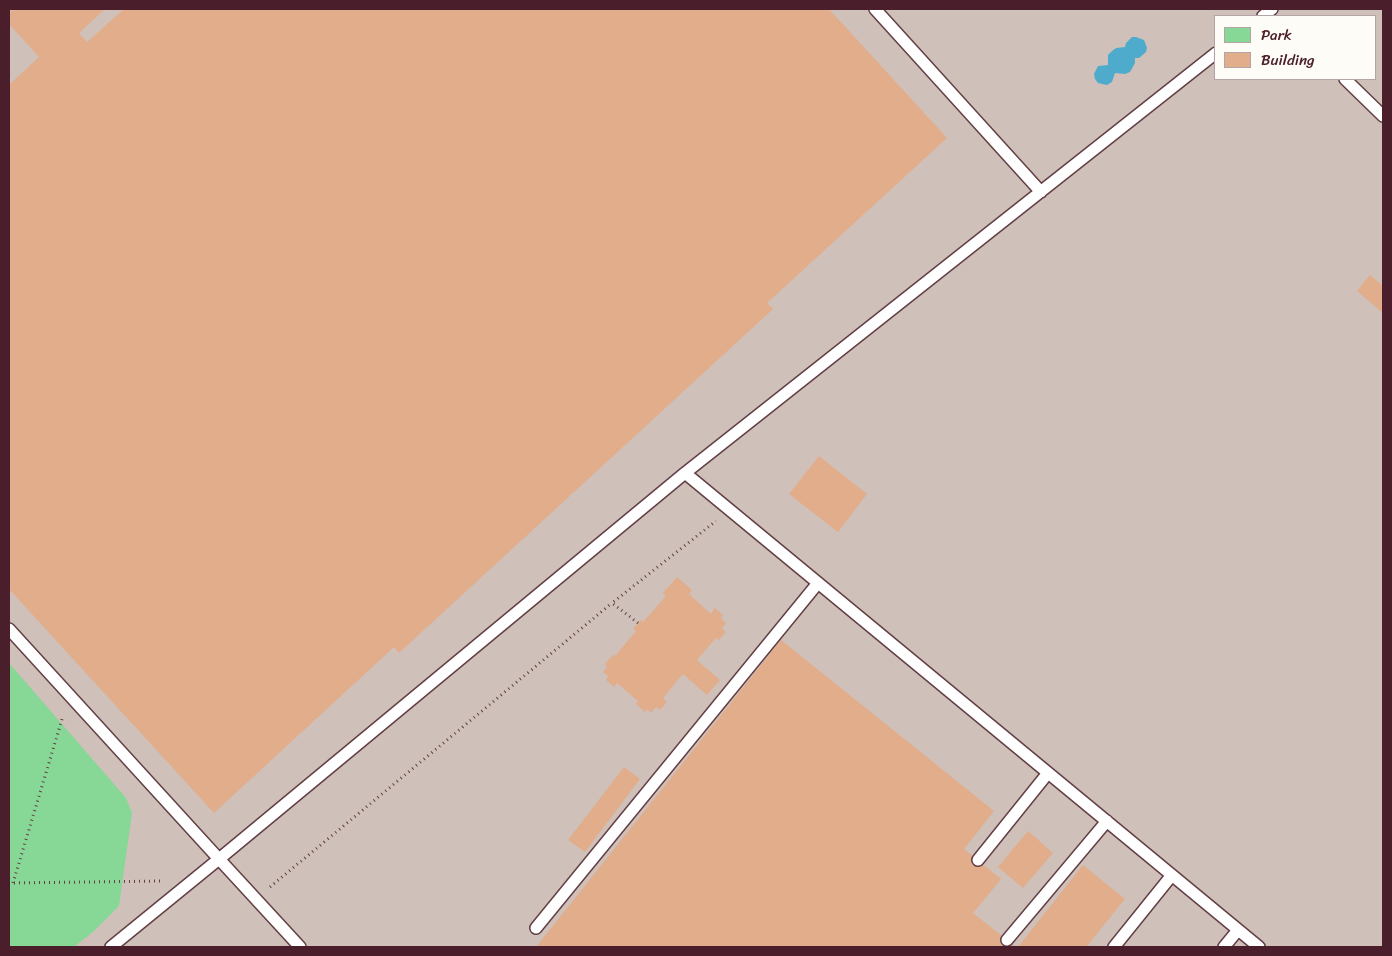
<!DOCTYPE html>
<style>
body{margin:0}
#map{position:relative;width:1392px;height:956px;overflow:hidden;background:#f4ebd6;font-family:Sriracha,sans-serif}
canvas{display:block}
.frame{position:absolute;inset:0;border:10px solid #4a1f2b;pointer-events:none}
.legend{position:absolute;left:1214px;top:15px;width:162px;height:65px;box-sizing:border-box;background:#fdfcf7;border:1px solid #b5a4a5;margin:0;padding:6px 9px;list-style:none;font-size:15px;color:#4a1f2b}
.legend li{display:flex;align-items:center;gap:10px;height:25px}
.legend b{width:25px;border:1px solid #b5a4a5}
</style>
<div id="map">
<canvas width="1392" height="956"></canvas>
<div class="frame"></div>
<ul class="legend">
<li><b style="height:14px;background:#87d796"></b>Park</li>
<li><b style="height:14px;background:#e2ad8a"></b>Building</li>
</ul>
</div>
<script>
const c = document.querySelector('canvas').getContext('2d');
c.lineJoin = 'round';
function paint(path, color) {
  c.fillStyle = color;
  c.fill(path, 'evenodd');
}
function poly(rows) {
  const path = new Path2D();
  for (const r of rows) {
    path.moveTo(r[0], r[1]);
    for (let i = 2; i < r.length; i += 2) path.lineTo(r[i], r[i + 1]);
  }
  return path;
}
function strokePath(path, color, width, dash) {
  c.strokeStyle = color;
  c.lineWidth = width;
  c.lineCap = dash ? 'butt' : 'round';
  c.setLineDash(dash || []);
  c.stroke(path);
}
const industrial = poly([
 [9,9,1383,9,1383,947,9,947],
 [1216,16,1376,16,1376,79,1216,79]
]);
const green = poly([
 [9,663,126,798,132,813,119,906,94,931,74,947,9,947]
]);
const water = poly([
 [1132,37,1136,37,1144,40,1147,48,1146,52,1139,58,1135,58,1135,63,1130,72,1125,74,1115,73,1112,82,1107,85,1098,83,1095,79,1094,74,1098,66,1108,65,1108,55,1112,51,1116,48,1125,47,1126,43]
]);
const building = poly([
 [14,9,105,9,79,33,87,42,124,9,829,9,947,138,767,303,773,309,399,653,394,647,214,813,9,589,9,85,39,57,9,24,9,13],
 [1370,275,1383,286,1383,313,1357,291],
 [819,456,867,494,838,532,789,494],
 [677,577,692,590,689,594,711,614,715,608,723,615,721,618,726,623,722,628,726,632,719,640,716,638,697,660,720,680,707,695,683,674,663,698,667,702,660,710,656,707,651,713,647,709,645,712,636,704,638,701,617,683,614,687,606,680,608,676,603,672,607,667,605,664,613,655,615,656,636,631,633,629,641,620,643,622,666,596,663,593],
 [781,640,994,811,964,849,1001,879,973,913,1016,947,536,947],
 [624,767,640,779,585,852,568,840],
 [1028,831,1053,853,1023,888,998,867],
 [1083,865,1125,899,1086,947,1018,947]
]);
const path = poly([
 [638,623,612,603,716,521],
 [9,883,163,881],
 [13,883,63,716],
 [270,887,612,603]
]);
const lane = poly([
 [875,9,1041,192],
 [1263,16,1272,9],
 [1345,79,1383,116],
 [685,473,1259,947],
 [9,629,219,859,111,947],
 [978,860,1048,773],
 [536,928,818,583],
 [1007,940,1107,821],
 [300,947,219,859,685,473,1216,53],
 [1114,947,1172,875],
 [1224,947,1238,930]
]);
paint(industrial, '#cfc0ba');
paint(green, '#87d796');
paint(water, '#4eabcc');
paint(building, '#e2ad8a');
strokePath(lane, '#643e45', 14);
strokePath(path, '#643e45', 3, [1, 4]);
strokePath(lane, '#fff', 11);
</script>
